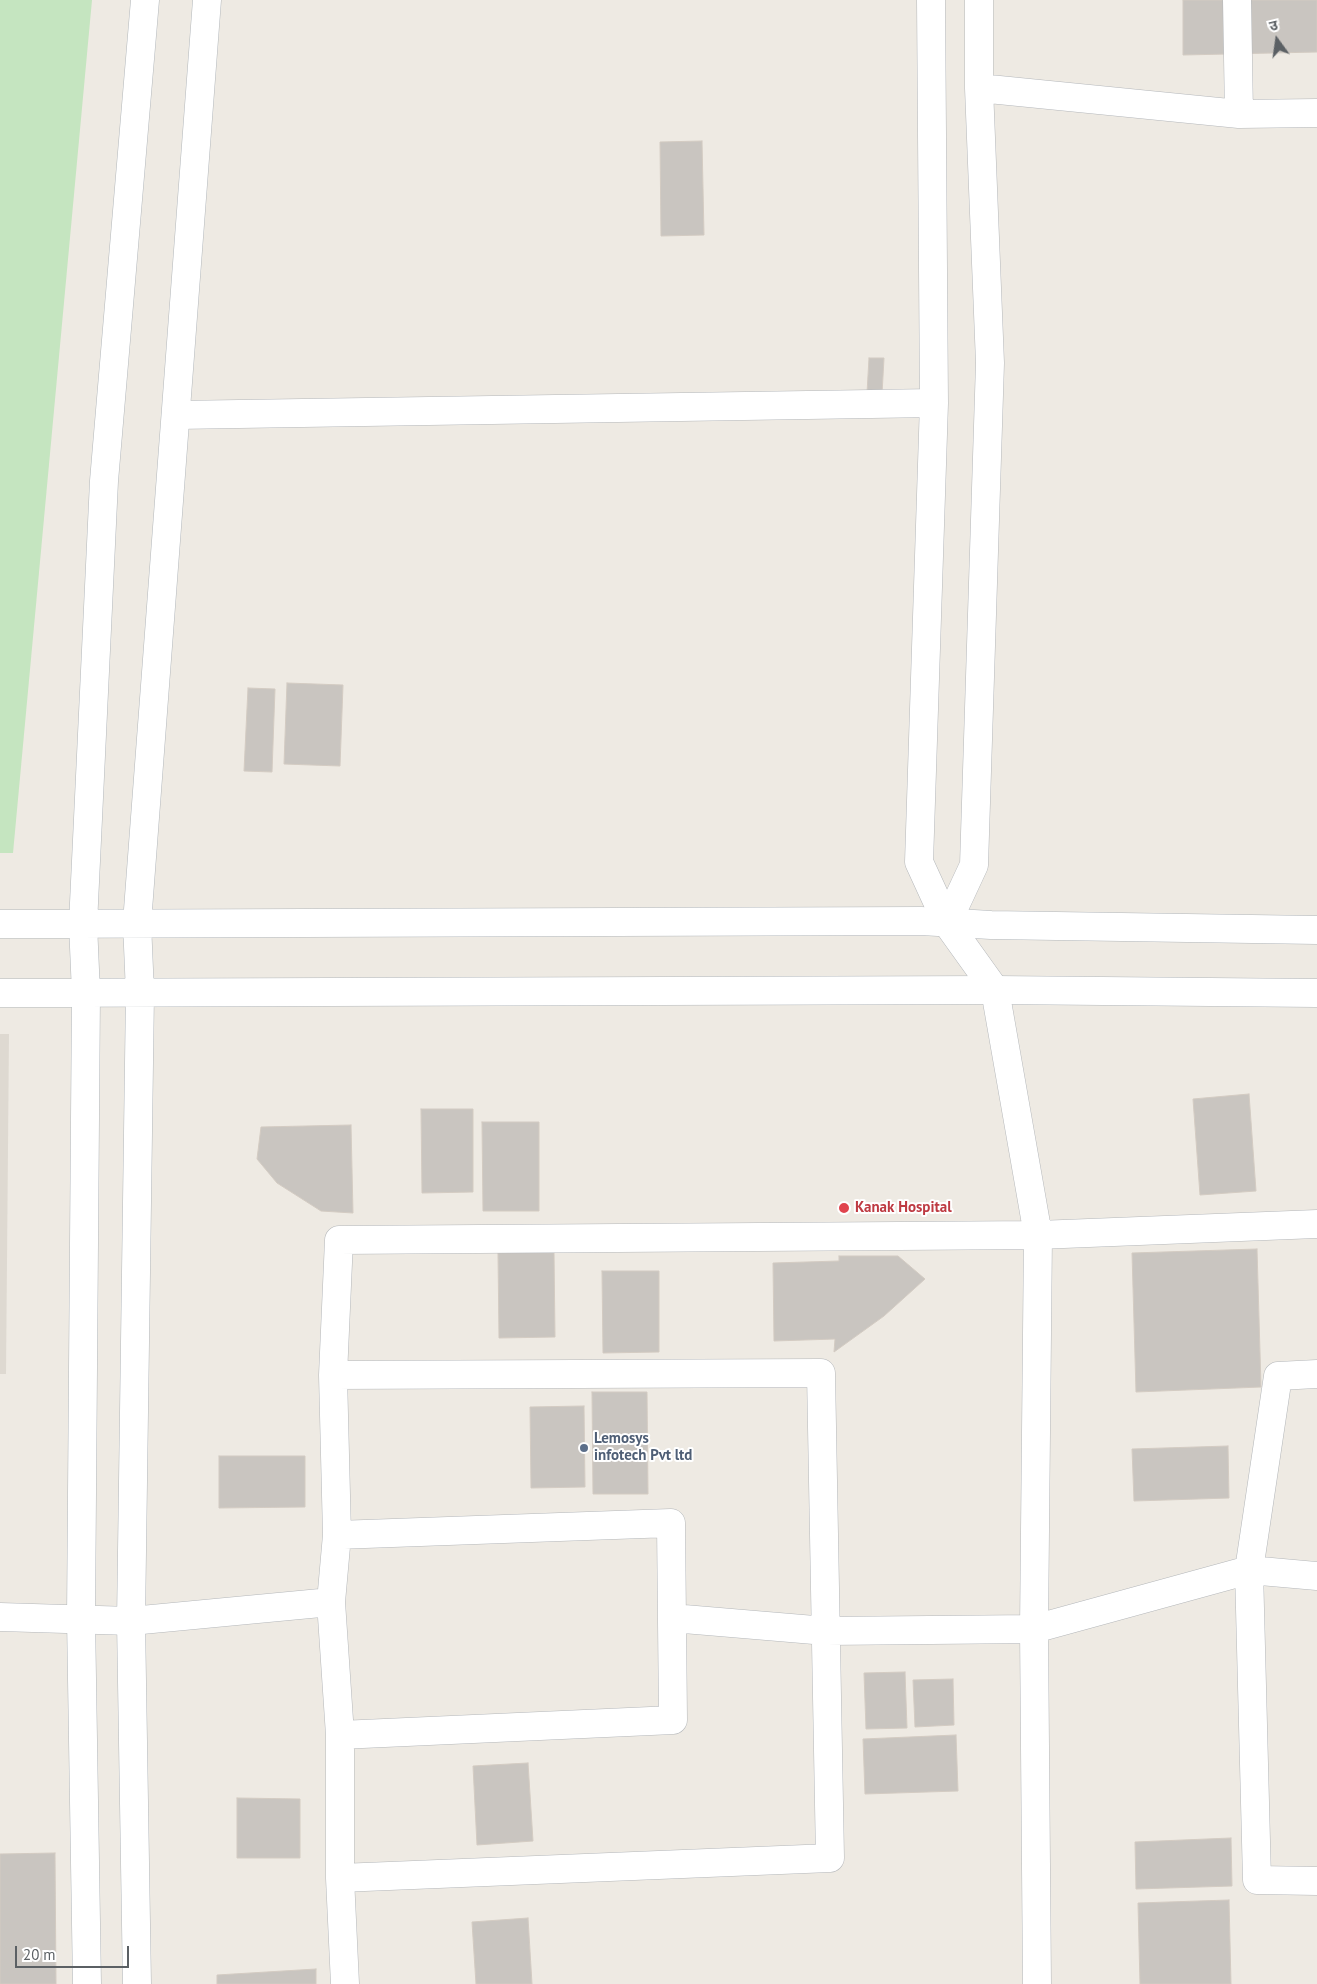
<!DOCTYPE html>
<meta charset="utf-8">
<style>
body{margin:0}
#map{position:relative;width:1317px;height:1984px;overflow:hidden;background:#eeeae3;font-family:"PT Sans","Noto Sans Devanagari",sans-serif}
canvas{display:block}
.north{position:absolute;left:1252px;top:15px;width:50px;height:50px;-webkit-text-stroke:4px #fff;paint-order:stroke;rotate:346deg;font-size:14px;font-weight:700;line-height:20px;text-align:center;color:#5b6064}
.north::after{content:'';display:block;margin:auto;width:18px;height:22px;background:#5b6064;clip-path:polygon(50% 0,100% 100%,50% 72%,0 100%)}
.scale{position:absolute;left:15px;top:1946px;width:114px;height:22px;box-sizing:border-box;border:2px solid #5b6064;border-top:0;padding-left:6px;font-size:15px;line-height:18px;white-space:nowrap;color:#5b6064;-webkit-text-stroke:4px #fff;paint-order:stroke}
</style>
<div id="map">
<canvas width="1317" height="1984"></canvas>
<div class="north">उ</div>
<div class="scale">20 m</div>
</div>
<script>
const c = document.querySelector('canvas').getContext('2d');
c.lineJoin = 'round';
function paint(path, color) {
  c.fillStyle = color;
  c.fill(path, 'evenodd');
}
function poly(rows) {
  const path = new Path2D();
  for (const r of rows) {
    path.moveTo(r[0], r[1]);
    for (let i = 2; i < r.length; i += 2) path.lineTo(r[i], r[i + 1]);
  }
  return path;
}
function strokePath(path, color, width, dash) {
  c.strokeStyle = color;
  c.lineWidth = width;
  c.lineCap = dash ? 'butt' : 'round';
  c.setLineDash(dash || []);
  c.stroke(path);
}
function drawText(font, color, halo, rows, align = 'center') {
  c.font = font + ' "PT Sans",sans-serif';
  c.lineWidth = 4;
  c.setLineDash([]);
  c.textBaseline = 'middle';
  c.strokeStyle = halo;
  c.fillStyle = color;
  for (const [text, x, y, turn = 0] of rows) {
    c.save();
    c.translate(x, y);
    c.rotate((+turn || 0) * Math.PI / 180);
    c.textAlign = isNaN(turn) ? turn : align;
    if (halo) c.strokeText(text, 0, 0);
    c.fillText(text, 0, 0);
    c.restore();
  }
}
const education = poly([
 [0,1034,9,1034,6,1374,0,1374]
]);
const green = poly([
 [0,0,92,0,13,853,0,853]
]);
const building = poly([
 [1183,0,1317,0,1317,52,1183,55,1183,0],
 [702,141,704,235,661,236,660,142,702,141],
 [869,358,884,358,882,394,867,393,869,358],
 [287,683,343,685,340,766,284,764,287,683],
 [248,688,275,689,272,772,244,771,248,688],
 [1249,1094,1256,1191,1200,1195,1193,1099,1249,1094],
 [421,1109,473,1109,473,1192,422,1193,421,1109],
 [482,1122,539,1122,539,1211,483,1211,482,1122],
 [351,1125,353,1213,321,1211,277,1183,257,1159,261,1127,351,1125],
 [1257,1249,1261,1387,1136,1392,1132,1253,1257,1249],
 [554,1252,555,1337,499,1338,498,1253,554,1252],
 [839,1256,898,1256,925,1279,884,1316,834,1352,835,1339,774,1341,773,1263,839,1261,839,1256],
 [602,1271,659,1271,659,1352,603,1353,602,1271],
 [592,1392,647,1392,648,1494,593,1494,592,1392],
 [584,1406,585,1487,531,1488,530,1407,584,1406],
 [1228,1446,1229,1498,1134,1501,1132,1449,1228,1446],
 [219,1456,305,1456,305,1507,219,1508,219,1456],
 [905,1672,907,1728,866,1729,864,1673,905,1672],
 [953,1679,954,1725,915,1727,913,1680,953,1679],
 [956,1735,958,1791,865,1794,863,1739,956,1735],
 [528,1763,533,1841,477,1845,473,1766,528,1763],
 [237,1798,300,1799,300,1858,237,1858,237,1798],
 [1231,1838,1232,1886,1136,1889,1135,1842,1231,1838],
 [55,1853,56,1984,0,1984,0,1854,55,1853],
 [1229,1900,1231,1984,1140,1984,1138,1903,1229,1900],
 [528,1918,532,1984,476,1984,472,1922,528,1918],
 [316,1969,316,1984,217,1984,217,1975,316,1969]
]);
const street = poly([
 [931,0,934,403,919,862,947,923,995,990,1038,1235,1034,1629,1037,1984],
 [1237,0,1239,114],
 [979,88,1239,114,1317,113],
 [176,415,934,403],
 [947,923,974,865,990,363,979,88,979,0],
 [1317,1374,1278,1376,1249,1570,1257,1880,1317,1881],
 [333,1375,821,1373,830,1858,340,1878],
 [337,1535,671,1523,673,1720,340,1735],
 [0,1617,131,1621,331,1602],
 [672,1618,826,1631,1034,1629,1249,1570,1317,1576],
 [345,1984,340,1878,340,1735,331,1602,337,1535,333,1375,339,1240,1038,1235,1317,1224]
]);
const secondary = poly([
 [0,924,921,921,991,925,1317,930],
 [0,993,995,990,1317,993],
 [87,1984,81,1618,86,993,83,924,104,481,145,0],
 [137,1984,131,1621,140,993,137,923,207,0]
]);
const markers = [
 [844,1208,6,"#e0444e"],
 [584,1448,5,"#5c6f8a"]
];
const healthNames = [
 ["Kanak Hospital",855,1208]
];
const serviceNames = [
 ["Lemosys",594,1439],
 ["infotech Pvt ltd",594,1456]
];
paint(education, '#ded9d1');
paint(green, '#c5e5c0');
paint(building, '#c9c5c0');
strokePath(building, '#d3cbc2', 1);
strokePath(street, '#b4b7ba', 29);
strokePath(secondary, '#b2b7bb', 29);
strokePath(street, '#fff', 28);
strokePath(secondary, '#fff', 28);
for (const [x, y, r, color] of markers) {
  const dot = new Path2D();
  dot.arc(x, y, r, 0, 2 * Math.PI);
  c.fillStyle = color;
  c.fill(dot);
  strokePath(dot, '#fff', 2);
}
drawText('bold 15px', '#be3a42', '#fff', healthNames, 'left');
drawText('bold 15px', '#4e5e75', '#fff', serviceNames, 'left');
</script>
